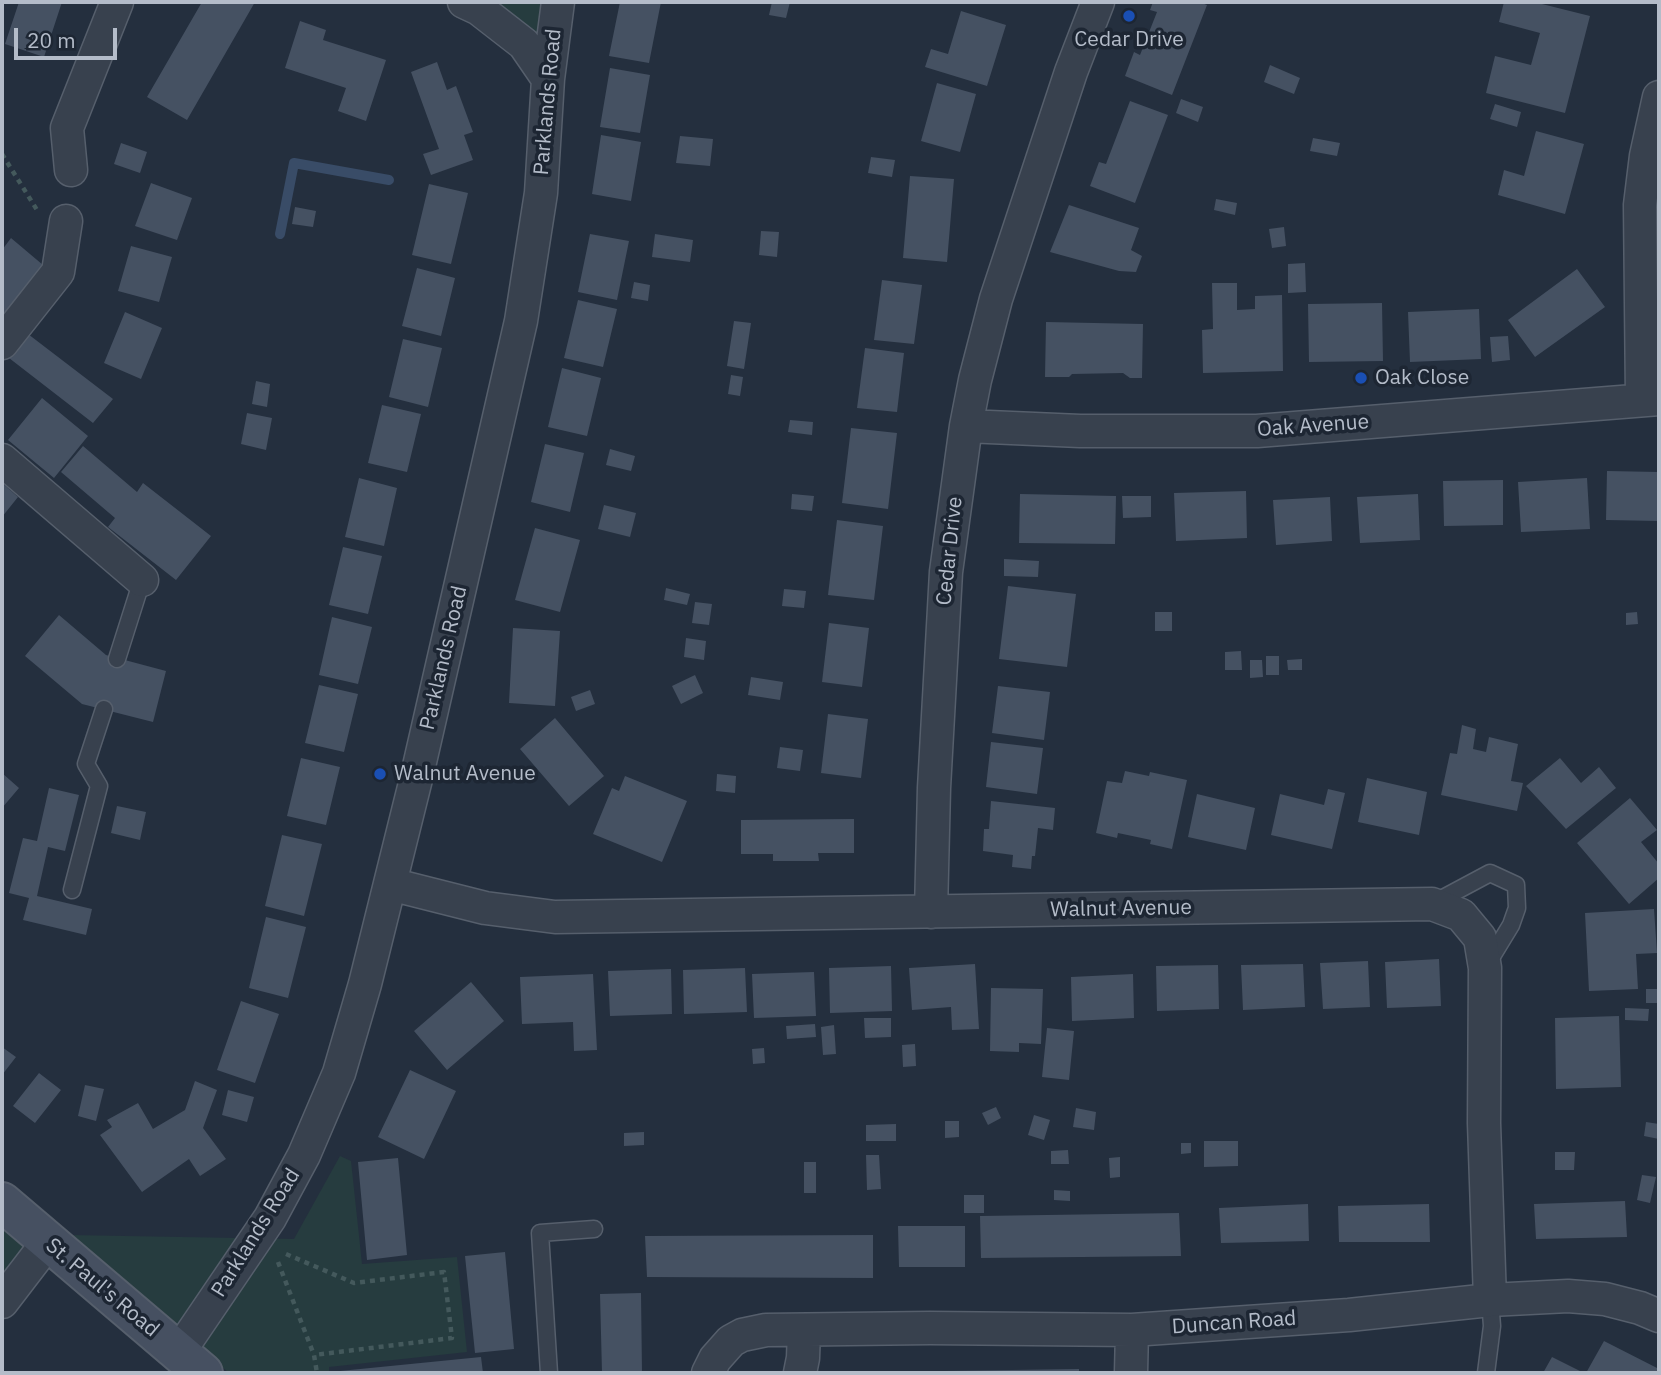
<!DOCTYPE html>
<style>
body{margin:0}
#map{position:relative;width:1661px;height:1375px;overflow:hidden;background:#242f3e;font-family:"IBM Plex Sans",sans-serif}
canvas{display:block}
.frame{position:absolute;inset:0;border:4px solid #b4bcc9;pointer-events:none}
.scale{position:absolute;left:14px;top:28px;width:103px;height:32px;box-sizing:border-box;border:4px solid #b4bcc9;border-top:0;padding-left:9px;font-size:21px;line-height:24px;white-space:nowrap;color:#b4bcc9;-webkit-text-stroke:5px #1d2633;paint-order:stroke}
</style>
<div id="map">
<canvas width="1661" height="1375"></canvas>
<div class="frame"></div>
<div class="scale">20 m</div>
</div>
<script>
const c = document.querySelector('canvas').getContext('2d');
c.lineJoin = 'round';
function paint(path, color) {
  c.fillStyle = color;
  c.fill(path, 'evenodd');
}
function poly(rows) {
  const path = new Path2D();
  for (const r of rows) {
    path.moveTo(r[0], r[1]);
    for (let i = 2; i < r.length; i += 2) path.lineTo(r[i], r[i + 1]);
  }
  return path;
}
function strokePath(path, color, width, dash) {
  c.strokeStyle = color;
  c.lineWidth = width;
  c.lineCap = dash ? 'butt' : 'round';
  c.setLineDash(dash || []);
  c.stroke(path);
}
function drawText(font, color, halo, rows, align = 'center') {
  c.font = font + ' "IBM Plex Sans",sans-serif';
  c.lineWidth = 7;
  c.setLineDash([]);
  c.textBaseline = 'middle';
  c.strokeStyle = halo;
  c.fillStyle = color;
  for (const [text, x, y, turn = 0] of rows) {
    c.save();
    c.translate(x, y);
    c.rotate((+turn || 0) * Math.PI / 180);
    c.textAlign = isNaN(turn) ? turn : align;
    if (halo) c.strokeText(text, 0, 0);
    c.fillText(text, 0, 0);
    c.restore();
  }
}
const green = poly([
 [487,2,543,2,538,38],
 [340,1156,351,1161,362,1264,457,1257,467,1352,329,1367,329,1373,229,1373,69,1235,294,1239],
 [2,1229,25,1248,2,1278]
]);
const stream = poly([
 [280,234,294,163,389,180]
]);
const building = poly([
 [19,2,62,2,44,57,5,44],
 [202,2,255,2,187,120,147,97],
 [620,2,661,2,649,63,609,56],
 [772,2,790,2,786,18,769,15],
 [1153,2,1199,2,1207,5,1172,95,1125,76,1134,52,1140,55,1157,12,1150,10],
 [1504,2,1534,2,1590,16,1565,113,1486,93,1495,56,1531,65,1540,33,1499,22],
 [961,11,1006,25,987,86,925,67,931,49,948,54],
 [300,21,326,30,323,40,386,60,366,121,338,111,346,88,285,68],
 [437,62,447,90,456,86,473,132,464,135,473,160,431,175,423,154,439,149,411,72],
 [1270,65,1300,78,1294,94,1264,82],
 [610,68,650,75,640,133,600,127],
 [937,83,976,94,960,152,921,141],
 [1181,99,1203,107,1198,122,1176,113],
 [1130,101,1168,115,1135,203,1090,186,1099,162,1106,164],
 [1495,104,1521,112,1517,127,1490,119],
 [1536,131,1584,144,1565,214,1498,195,1504,170,1524,176],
 [601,135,641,142,631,201,592,194],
 [680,136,713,139,710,166,676,163],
 [1313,138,1340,143,1337,156,1310,151],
 [121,143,147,152,140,173,114,164],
 [871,157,895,160,892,177,868,173],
 [910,176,954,179,947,262,903,258],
 [151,183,192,198,177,240,135,226],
 [429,184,468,193,451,264,412,255],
 [1216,199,1237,203,1235,215,1214,210],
 [1069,205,1139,228,1131,250,1142,256,1136,272,1119,271,1050,252],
 [295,207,316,211,313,227,292,224],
 [1284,227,1286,246,1272,248,1269,229],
 [761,231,779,232,777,257,759,255],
 [590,234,629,241,617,300,578,292],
 [655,234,693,240,690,262,652,257],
 [11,238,43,265,2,317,2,250],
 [131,246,172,257,159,302,118,291],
 [1305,263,1306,292,1288,293,1288,264],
 [417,268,455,278,441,336,402,326],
 [1577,269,1605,307,1535,357,1508,320],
 [882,280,922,285,914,344,874,340],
 [634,282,650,285,648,301,631,298],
 [1212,283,1237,283,1237,310,1255,309,1255,296,1282,295,1283,371,1203,373,1202,330,1213,329],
 [578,300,617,309,603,367,564,358],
 [1382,303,1383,361,1309,362,1308,304],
 [1479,309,1481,359,1410,362,1408,312],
 [125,312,162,328,141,379,104,363],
 [734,321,751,323,744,369,727,366],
 [1046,322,1143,324,1142,378,1130,378,1123,373,1072,374,1069,377,1045,377],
 [28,334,113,399,93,423,9,358],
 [1508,336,1510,360,1492,362,1490,337],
 [403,339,442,348,428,407,389,397],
 [865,348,904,353,897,412,857,408],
 [562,368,601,378,587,436,548,427],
 [731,375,743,377,740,396,728,394],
 [256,381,270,384,267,407,252,404],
 [42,398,88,436,54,478,8,440],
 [382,405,421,414,407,472,368,463],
 [247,413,272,418,266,450,241,444],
 [790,420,813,422,812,435,788,432],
 [851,428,897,433,888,509,842,503],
 [545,444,584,453,570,512,531,502],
 [83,446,137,492,143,483,211,536,176,580,108,527,115,518,61,472],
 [610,449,635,456,631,471,606,465],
 [1607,471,1659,472,1659,521,1606,520],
 [359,478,397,488,384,546,345,537],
 [1587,478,1590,529,1521,532,1518,482],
 [1503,480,1503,525,1444,526,1443,481],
 [2,483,18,497,2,517],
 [1246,491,1247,538,1176,541,1174,493],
 [792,494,814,496,812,511,791,509],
 [1020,494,1116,496,1115,544,1019,543],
 [1418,494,1420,540,1360,543,1357,497],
 [1122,496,1151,496,1151,517,1123,518],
 [1330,497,1332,541,1276,545,1273,500],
 [604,505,636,513,630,537,598,529],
 [837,520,883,526,874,600,828,595],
 [535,528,580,540,560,612,515,600],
 [343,547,382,556,368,614,329,605],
 [1004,559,1039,561,1038,577,1004,576],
 [1008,586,1076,594,1067,667,999,659],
 [666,588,690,594,687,605,664,600],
 [784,589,806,591,804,608,782,606],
 [695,602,712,604,709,625,692,623],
 [1155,612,1172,612,1172,631,1155,631],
 [1637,612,1638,624,1626,625,1626,613],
 [59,615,106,655,166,671,153,722,82,704,25,656],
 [332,617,372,627,358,684,319,675],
 [829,623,869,628,862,687,822,682],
 [513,628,560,631,555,706,509,703],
 [686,638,706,641,704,660,684,657],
 [1241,651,1242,670,1225,670,1225,652],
 [1266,656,1279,656,1279,675,1266,675],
 [1302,659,1302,670,1288,670,1287,660],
 [1250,660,1262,660,1263,677,1250,678],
 [695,675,703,693,681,704,672,686],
 [751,677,783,682,780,700,748,695],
 [319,685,358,694,344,752,305,743],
 [998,686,1050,692,1044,740,992,733],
 [590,690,595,704,576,711,571,697],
 [828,714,868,719,861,778,821,773],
 [555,718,604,776,569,806,520,749],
 [1462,725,1476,729,1473,749,1486,752,1489,737,1518,744,1511,781,1523,783,1517,811,1441,795,1450,753,1457,754],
 [991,742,1043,748,1037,794,986,787],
 [780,747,803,750,800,771,777,768],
 [301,758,340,767,326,825,287,816],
 [1560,758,1581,783,1599,767,1616,788,1566,829,1526,786],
 [1125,771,1149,776,1150,772,1187,780,1172,849,1150,844,1151,840,1118,833,1117,838,1096,833,1107,781,1122,783],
 [2,773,19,788,2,808],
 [717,774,736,776,735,793,716,791],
 [625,776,687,801,662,862,593,834,612,788,619,791],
 [1367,778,1427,792,1419,835,1358,822],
 [49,788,79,795,65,851,48,847,37,896,92,909,86,935,23,920,29,898,9,893,23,838,37,841],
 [1328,789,1345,793,1332,849,1271,835,1280,794,1324,805],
 [1197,794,1255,808,1246,850,1188,837],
 [1630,798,1657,830,1641,842,1659,864,1659,878,1629,904,1577,843],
 [991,801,1055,808,1053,830,1038,828,1035,856,1032,856,1031,869,1012,867,1013,855,983,851,984,829,989,829],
 [117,806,146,812,140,840,111,833],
 [854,819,854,853,818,853,819,861,773,861,773,854,741,854,741,820],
 [282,835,322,844,304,916,265,906],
 [1654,909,1657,953,1636,954,1638,989,1589,991,1585,913],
 [266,917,306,927,288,998,249,988],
 [1439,959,1441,1006,1387,1008,1385,962],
 [1368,961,1370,1007,1323,1009,1320,963],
 [975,964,979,1029,952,1030,951,1007,912,1010,909,968],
 [1303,964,1305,1007,1243,1010,1241,965],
 [1218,965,1219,1009,1157,1011,1156,966],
 [891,966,892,1011,830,1013,829,968],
 [745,968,747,1012,684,1014,683,970],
 [671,969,672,1014,610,1016,608,971],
 [814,972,816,1016,754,1018,752,974],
 [593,974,597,1050,574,1051,573,1022,522,1024,520,977],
 [1133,974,1134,1018,1072,1021,1071,977],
 [471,982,504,1021,447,1070,414,1031],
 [991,988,1043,989,1041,1044,1019,1043,1019,1052,990,1051],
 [1646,989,1659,989,1659,1003,1646,1003],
 [241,1001,279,1014,255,1083,217,1070],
 [1625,1008,1649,1009,1648,1021,1625,1020],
 [1619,1016,1621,1087,1556,1089,1555,1018],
 [864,1018,891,1018,891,1037,865,1038],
 [815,1024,816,1037,787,1039,786,1026],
 [834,1025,836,1054,823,1055,821,1027],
 [1047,1028,1074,1031,1069,1080,1042,1077],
 [915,1044,916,1066,903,1067,902,1045],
 [2,1047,16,1057,2,1075],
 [764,1048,765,1063,753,1064,752,1049],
 [410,1070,456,1091,424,1159,378,1137],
 [39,1073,61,1090,35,1123,13,1106],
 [195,1081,217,1090,203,1128,226,1159,200,1176,189,1159,142,1192,100,1135,112,1127,107,1120,138,1103,153,1129,185,1110],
 [85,1085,104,1089,96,1121,78,1116],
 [228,1090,254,1097,247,1122,222,1115],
 [996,1107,1001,1118,988,1125,982,1113],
 [1076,1108,1096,1112,1094,1130,1073,1127],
 [1034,1115,1050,1120,1044,1140,1028,1135],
 [945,1121,959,1121,959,1137,945,1138],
 [1646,1122,1659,1124,1659,1139,1644,1136],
 [896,1124,896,1141,866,1141,866,1125],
 [644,1132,644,1145,624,1146,624,1133],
 [1204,1141,1238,1141,1238,1166,1204,1167],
 [1181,1143,1191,1143,1191,1153,1181,1154],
 [1068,1150,1069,1164,1051,1164,1051,1151],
 [1555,1152,1575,1152,1574,1170,1555,1170],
 [866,1155,879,1155,881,1189,867,1190],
 [1120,1157,1120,1177,1110,1178,1109,1158],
 [398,1158,407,1255,367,1260,358,1162],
 [804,1162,816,1162,816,1193,804,1193],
 [1642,1175,1656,1177,1650,1203,1637,1200],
 [1054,1190,1070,1191,1070,1201,1054,1200],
 [964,1195,984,1195,984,1213,964,1213],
 [1625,1201,1627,1237,1536,1239,1534,1204],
 [1308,1204,1309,1241,1221,1243,1219,1208],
 [1429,1204,1430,1242,1339,1242,1338,1206],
 [1179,1213,1181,1256,981,1258,980,1216],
 [898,1226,965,1226,965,1267,899,1267],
 [873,1235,873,1278,647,1277,645,1236],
 [505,1252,514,1349,475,1353,465,1256],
 [641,1293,642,1373,602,1373,600,1294],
 [1604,1341,1659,1369,1659,1373,1586,1373],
 [481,1357,483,1373,340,1373,340,1371],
 [1552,1357,1584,1373,1543,1373],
 [1079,1369,1079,1373,943,1373,943,1371]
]);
const path = poly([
 [2,154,37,210],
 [286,1254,354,1283,444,1272,452,1338,314,1355],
 [278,1262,314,1355,317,1373]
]);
const lane = poly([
 [117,659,142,580],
 [72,890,99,786,86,764,104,709],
 [1432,904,1490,873,1516,885,1517,908,1511,925,1486,966],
 [549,1373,540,1233,594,1229],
 [1486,1373,1492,1326,1490,1300]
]);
const street = poly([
 [464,2,479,9,524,44,548,79],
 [71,170,67,128,117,2],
 [2,343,58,272,66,221],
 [1642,400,1640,205,1646,156,1659,97],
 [966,426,1080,431,1257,431,1659,399],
 [2,460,142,580],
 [390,884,485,908,555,917,1432,904,1461,915,1480,938,1485,968,1484,1123,1490,1300],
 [931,912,934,788,946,572,966,426,975,380,996,299,1071,72,1098,2],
 [2,1302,48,1242],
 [179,1352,270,1218,304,1155,339,1073,365,984,417,775,521,321,541,193,548,79,558,2],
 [708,1373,715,1359,731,1341,742,1335,766,1330,930,1328,1132,1330,1349,1315,1490,1300,1568,1296,1605,1299,1640,1308,1659,1316],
 [800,1373,803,1358,804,1330],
 [1131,1373,1132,1330]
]);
const secondary = poly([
 [2,1202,203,1373]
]);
const markers = [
 [1129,16,7,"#1a4fb4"],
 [1361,378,7,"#1a4fb4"],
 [380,774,7,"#1a4fb4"]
];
const poiNames = [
 ["Cedar Drive",1129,40,"center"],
 ["Oak Close",1375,378],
 ["Walnut Avenue",394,774]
];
const streetNames = [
 ["Parklands Road",548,102,-85],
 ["Oak Avenue",1313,426,-4],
 ["Cedar Drive",950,551,-84],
 ["Parklands Road",444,658,-77],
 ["Walnut Avenue",1121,909,-1],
 ["Parklands Road",256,1233,-58],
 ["St. Paul's Road",102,1288,40],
 ["Duncan Road",1234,1323,-4]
];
paint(green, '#263c3f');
strokePath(stream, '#394c67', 10);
paint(building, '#455162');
strokePath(lane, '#565f6c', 19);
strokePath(street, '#565f6c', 35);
strokePath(secondary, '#565f6c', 42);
strokePath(path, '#44595c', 4.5, [5, 5]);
strokePath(lane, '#38414e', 16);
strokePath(street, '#38414e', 32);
strokePath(secondary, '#465061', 38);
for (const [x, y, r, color] of markers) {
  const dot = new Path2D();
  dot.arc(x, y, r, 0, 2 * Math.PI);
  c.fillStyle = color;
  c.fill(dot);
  strokePath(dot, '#1d2633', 2.5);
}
drawText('21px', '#b4bcc9', '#1d2633', poiNames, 'left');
drawText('21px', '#b4bcc9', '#1d2633', streetNames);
</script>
